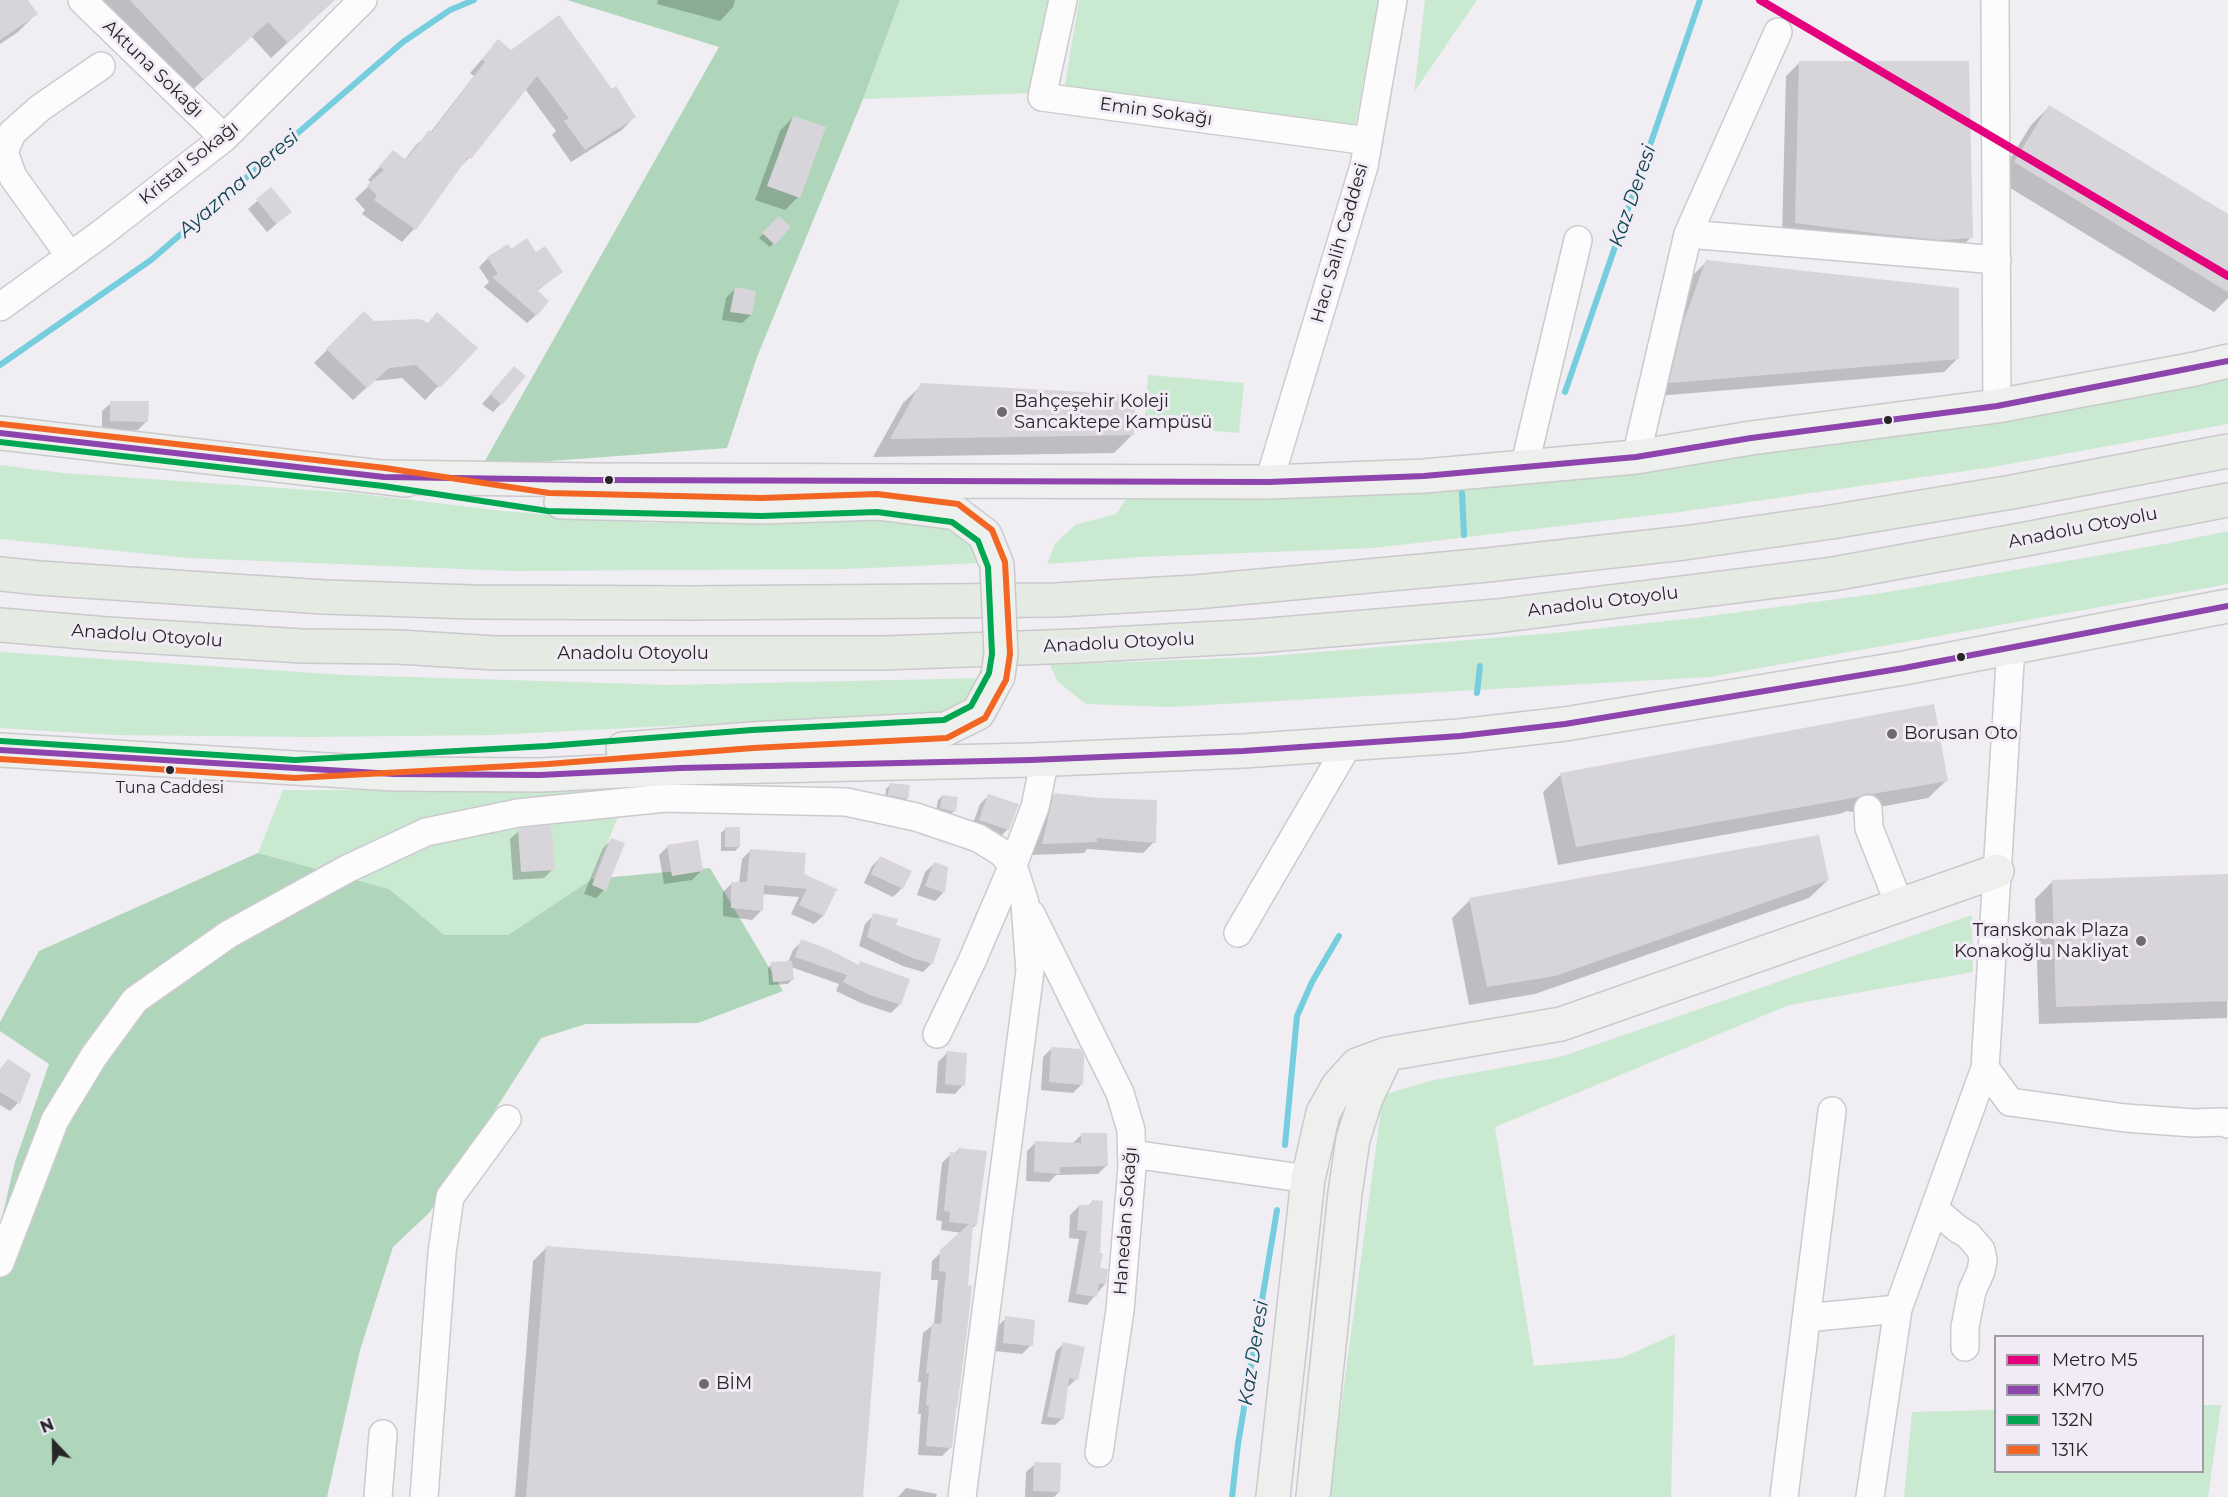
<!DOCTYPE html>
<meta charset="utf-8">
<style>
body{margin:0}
#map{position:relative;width:2228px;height:1497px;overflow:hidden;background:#f0edf3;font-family:Montserrat,sans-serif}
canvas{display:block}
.legend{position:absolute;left:1994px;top:1335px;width:210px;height:138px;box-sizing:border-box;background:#f1ebf5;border:2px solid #a09ca3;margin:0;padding:8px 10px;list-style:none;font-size:18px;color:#272528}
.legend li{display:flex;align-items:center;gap:12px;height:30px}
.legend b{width:30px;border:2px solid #a09ca3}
.north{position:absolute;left:24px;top:1413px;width:60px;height:60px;-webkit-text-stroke:4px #f1ebf5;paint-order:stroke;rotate:338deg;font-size:16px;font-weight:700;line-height:24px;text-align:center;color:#272528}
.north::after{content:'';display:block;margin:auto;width:21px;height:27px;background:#272528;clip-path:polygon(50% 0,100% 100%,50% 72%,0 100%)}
</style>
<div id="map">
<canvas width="2228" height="1497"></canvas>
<ul class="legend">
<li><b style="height:8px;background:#e5007d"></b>Metro M5</li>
<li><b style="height:8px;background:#8e44ad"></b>KM70</li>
<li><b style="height:8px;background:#00a651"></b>132N</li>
<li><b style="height:8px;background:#f26522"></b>131K</li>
</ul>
<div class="north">N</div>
</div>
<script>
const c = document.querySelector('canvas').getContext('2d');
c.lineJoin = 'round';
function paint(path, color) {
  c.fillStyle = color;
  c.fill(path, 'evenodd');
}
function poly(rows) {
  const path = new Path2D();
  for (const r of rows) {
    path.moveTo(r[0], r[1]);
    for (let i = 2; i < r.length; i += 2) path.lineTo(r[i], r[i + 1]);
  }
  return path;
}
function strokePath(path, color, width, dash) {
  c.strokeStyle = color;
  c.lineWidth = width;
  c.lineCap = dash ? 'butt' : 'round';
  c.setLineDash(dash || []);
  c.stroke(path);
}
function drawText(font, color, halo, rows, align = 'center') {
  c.font = font + ' Montserrat,sans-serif';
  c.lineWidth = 6;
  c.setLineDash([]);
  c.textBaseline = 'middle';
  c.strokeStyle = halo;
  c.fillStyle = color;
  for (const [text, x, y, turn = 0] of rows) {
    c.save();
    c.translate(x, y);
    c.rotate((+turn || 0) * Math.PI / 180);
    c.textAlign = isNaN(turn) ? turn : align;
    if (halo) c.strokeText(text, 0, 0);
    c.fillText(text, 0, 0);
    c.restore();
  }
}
const green = poly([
 [900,0,1053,0,1031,93,863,99],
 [1079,0,1379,0,1355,126,1064,90],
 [1425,0,1477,0,1414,92],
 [1148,375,1244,383,1239,433,1144,425],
 [2228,378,2228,424,1993,467,1679,512,1374,548,1140,557,1047,564,1055,544,1075,525,1116,514,1133,489,1377,480],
 [0,465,63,473,353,493,504,511,648,523,917,520,959,529,975,547,982,563,845,569,512,571,188,558,0,539],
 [2228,531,2228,584,1710,677,1169,707,1086,704,1058,682,1050,665,1257,657,1555,633,1695,618,1882,593,2170,543],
 [0,652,345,675,670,685,985,678,961,706,936,718,668,726,491,735,310,737,114,735,0,728],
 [283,790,629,791,592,879,508,935,443,935,389,889,258,853],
 [1972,915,1973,972,1789,1005,1495,1127,1534,1366,1622,1358,1675,1334,1671,1497,1329,1497,1383,1095,1429,1081,1560,1057],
 [2203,1405,2221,1405,2208,1497,1904,1497,1912,1412,1995,1410,1996,1472,2202,1472]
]);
const forest = poly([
 [567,0,900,0,863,99,757,357,727,448,482,466,719,47],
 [258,853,389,889,444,935,508,935,592,879,710,868,783,991,698,1023,586,1024,541,1038,430,1212,393,1247,360,1350,327,1497,0,1497,0,1226,15,1162,49,1064,0,1031,0,1022,39,951]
]);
const shadow = poly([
 [0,0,26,0,36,14,18,32,0,44],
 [93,0,334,0,271,58,251,36,187,95],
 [658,0,735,0,733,7,720,21,657,4],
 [498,41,511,52,612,91,634,117,622,130,571,162,552,135,556,131,525,89,469,158,456,171,414,229,402,242,362,214,365,210,355,199,372,183,368,180,393,152,404,161,416,145,430,133,474,76,470,73],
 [1800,62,1971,237,1958,251,1782,236,1786,76],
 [2049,107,2228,215,2228,298,2214,312,1997,180,2031,125],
 [793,117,798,197,785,210,755,200,780,131],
 [271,189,290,212,267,232,248,209],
 [779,218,789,227,770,247,759,238],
 [507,246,511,251,536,254,561,272,536,292,536,315,527,323,484,287,489,282,479,267,488,258],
 [1706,262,1958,358,1944,372,1657,396,1670,338,1693,275],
 [735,289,751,315,742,323,722,320,726,298],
 [364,313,373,323,475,348,425,400,402,378,374,381,353,400,314,363],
 [514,368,501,404,493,412,482,404],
 [922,385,1132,435,1114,453,873,457,903,403],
 [111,403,147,421,138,430,102,430,102,411],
 [1561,774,1947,780,1928,798,1853,812,1847,811,1839,814,1558,865,1543,792],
 [890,785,907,799,903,802,885,799,886,789],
 [989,795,1008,829,999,838,971,829,980,804],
 [1054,795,1154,842,1143,853,1087,849,1084,853,1032,855,1043,806],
 [942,796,954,811,950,815,936,812,938,800],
 [725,829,739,847,735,851,721,851,721,833],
 [519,831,553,869,544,878,513,880,510,839],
 [612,839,604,890,596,898,584,894,603,848],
 [668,846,701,871,692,880,664,884,659,855],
 [751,850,803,875,833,893,823,916,814,924,791,914,799,897,762,894,761,911,752,920,723,916,723,892,732,883,739,883,742,859],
 [881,857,902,888,893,897,864,883,872,866],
 [934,864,947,868,943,893,935,901,917,895,925,872],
 [2228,876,2227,1018,2039,1024,2035,899,2053,881],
 [1828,880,1809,898,1535,994,1469,1005,1452,918,1470,900],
 [874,915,894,926,932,963,923,972,903,966,859,946,865,924],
 [802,941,858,966,861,963,900,1004,891,1013,861,1003,836,991,839,984,791,967,792,980,788,984,769,985,768,968,772,964,788,962,793,950],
 [1052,1048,1082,1084,1073,1093,1041,1090,1043,1057],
 [947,1053,963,1085,955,1094,936,1093,938,1062],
 [0,1070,18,1103,10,1111,0,1105],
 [1081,1135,1106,1166,1098,1174,1056,1175,1049,1182,1026,1181,1027,1151,1036,1142,1072,1144],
 [959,1149,976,1225,971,1229,951,1447,942,1456,918,1455,921,1414,918,1414,921,1382,918,1382,923,1333,934,1324,938,1280,931,1280,932,1261,962,1233,941,1230,942,1221,936,1220,942,1163,951,1154,954,1154],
 [1093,1201,1099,1269,1105,1284,1087,1305,1068,1302,1079,1239,1069,1238,1070,1215,1079,1206,1087,1207],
 [547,1247,861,1497,515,1497,533,1261],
 [1006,1318,1031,1345,1022,1354,995,1351,997,1327],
 [1063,1344,1076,1379,1069,1386,1066,1385,1063,1418,1055,1425,1041,1424,1056,1351],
 [1035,1464,1059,1492,1054,1497,1025,1497,1026,1472],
 [906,1488,937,1494,936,1497,898,1497]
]);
const stream = poly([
 [0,365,151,260,403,42,450,10,474,0],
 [1565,392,1700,0],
 [1462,493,1464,535],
 [1477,693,1480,666],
 [1285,1145,1297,1016,1312,982,1339,936],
 [1232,1497,1238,1444,1277,1210]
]);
const building = poly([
 [0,0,28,0,38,14,0,40],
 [130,0,335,0,288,43,268,22,204,80],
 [559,15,612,89,616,86,636,117,585,150,564,121,569,118,537,76,471,159,468,157,416,230,374,200,377,196,367,185,384,170,379,166,393,150,406,160,429,130,432,132,485,62,482,59,498,39,511,50],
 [1799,61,1969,61,1973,238,1942,240,1881,234,1795,223],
 [2049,105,2228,214,2228,292,2014,162],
 [793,116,826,127,800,198,767,186],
 [271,187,292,212,276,224,256,199],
 [779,216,791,227,775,245,762,233],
 [527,238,536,252,545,246,563,272,537,290,549,301,537,316,492,277,498,274,487,257,508,244,511,249],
 [1706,260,1959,288,1959,359,1669,383,1683,323],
 [735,287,756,291,752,315,730,312],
 [364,311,374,321,420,319,428,323,437,312,478,348,440,388,416,365,389,368,367,388,326,349],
 [514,366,526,376,502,405,490,394],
 [921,383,1136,395,1134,435,890,439],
 [110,401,149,401,148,422,110,421],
 [1934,704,1948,781,1872,794,1867,793,1858,797,1576,847,1560,773],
 [890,783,910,785,908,799,888,795],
 [1054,793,1099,798,1157,800,1156,843,1097,838,1097,842,1042,844],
 [988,794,1019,804,1009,830,979,820],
 [942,795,958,797,956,812,940,808],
 [551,825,555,870,521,872,518,829],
 [725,827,740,827,740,847,725,847],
 [1819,835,1829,880,1555,976,1487,987,1469,898],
 [611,838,625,843,606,891,592,885],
 [698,840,703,871,672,876,667,845],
 [750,849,806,853,804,874,839,890,836,891,824,916,799,905,807,889,764,885,763,911,731,908,731,882,747,882],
 [880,856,912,871,903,889,871,874],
 [934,862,948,867,945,893,925,886],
 [2228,874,2228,1001,2056,1007,2052,880],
 [873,913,898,919,896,925,941,939,933,964,912,958,867,937],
 [801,939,830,950,859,965,860,961,910,979,901,1005,870,995,843,982,847,975,795,957],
 [792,961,794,980,773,982,771,962],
 [1051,1047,1081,1049,1084,1056,1083,1085,1049,1082],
 [947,1051,967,1053,965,1086,945,1084],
 [8,1059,31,1074,20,1104,0,1092,0,1069],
 [1081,1133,1107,1133,1108,1166,1060,1167,1060,1174,1034,1172,1035,1141,1081,1143],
 [958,1148,987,1151,977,1225,973,1225,968,1285,972,1286,968,1323,957,1409,956,1409,952,1448,926,1446,929,1406,926,1405,929,1373,926,1373,932,1323,941,1324,946,1272,939,1271,940,1250,969,1224,949,1222,950,1212,944,1211,950,1152,958,1153],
 [1092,1200,1103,1201,1100,1253,1103,1253,1100,1268,1108,1269,1106,1284,1099,1283,1097,1297,1076,1294,1087,1231,1077,1230,1079,1205,1091,1205],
 [546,1246,881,1272,863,1497,526,1497],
 [1005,1316,1035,1320,1033,1346,1003,1343],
 [1063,1342,1085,1347,1078,1380,1069,1378,1064,1419,1047,1417],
 [1034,1462,1061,1463,1060,1492,1033,1491]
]);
const minor = poly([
 [82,0,224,138],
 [1063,0,1042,97,1368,141],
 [1995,0,1997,406],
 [1688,234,1997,260],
 [70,256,13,177,4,152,12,133,40,108,101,66],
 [0,307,102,233,224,138,363,0],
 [1636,457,1688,234,1778,32],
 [1524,468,1578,240],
 [1269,482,1364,166,1393,0],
 [1868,809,1869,828,1900,906],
 [1031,914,1120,1093,1131,1130,1132,1167,1120,1310,1099,1453],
 [1238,933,1349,743],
 [937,1034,972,961,1013,865,1035,807,1045,759],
 [1985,1068,2010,1102,2125,1118,2194,1123,2223,1122,2228,1124],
 [1132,1154,1308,1179],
 [1934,1209,1958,1229,1968,1235,1981,1250,1983,1260,1981,1271,1972,1291,1965,1327,1965,1347],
 [0,1263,55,1120,94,1056,135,1000,229,934,347,869,426,832,518,813,665,798,846,802,916,817,978,838,1001,852,1013,865,1025,903,1030,971,962,1497],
 [1806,1318,1898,1309],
 [378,1497,383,1434],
 [424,1497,442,1253,450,1197,507,1119],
 [1784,1497,1832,1111],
 [1870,1497,1898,1309,1985,1068,2011,647]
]);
const major = poly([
 [0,433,406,480],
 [384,477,591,480,1269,482,1424,476,1636,457,1751,438,1997,406,2195,369,2228,361],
 [561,502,762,507,877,503,956,513,985,535,997,565],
 [623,749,752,739,946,729,978,713,998,676],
 [0,750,394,774,540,775,680,768,1031,760,1243,751,1460,736,1565,724,1904,668,2228,606],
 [1273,1497,1308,1179,1323,1113,1338,1086,1357,1065,1387,1054,1561,1024,1997,871],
 [1313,1497,1345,1193,1353,1139,1366,1098,1387,1054]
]);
const highway = poly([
 [0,574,39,578,324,597,472,602,692,603,1056,600,1195,592,1487,565,1684,543,1831,522,2012,492,2228,451],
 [0,625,107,634,302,646,399,647,495,653,884,653,1076,646,1257,636,1497,616,1833,574,2026,539,2228,500]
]);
const majorBridge = poly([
 [997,565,1001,654,998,676]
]);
const bus1 = poly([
 [0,433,384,477,591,480,1269,482,1424,476,1636,457,1751,438,1997,406,2228,361],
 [0,750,394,774,540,775,680,768,1031,760,1243,751,1460,736,1565,724,1904,668,2228,606]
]);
const bus2 = poly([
 [0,442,383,486,548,511,762,516,877,512,952,522,978,541,988,567,992,654,989,673,971,706,944,720,752,730,547,746,295,760,1,741]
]);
const bus3 = poly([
 [0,759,295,778,548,764,753,748,947,738,985,718,1006,680,1010,654,1005,562,992,530,958,504,877,494,762,498,549,493,385,468,1,424]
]);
const metro1 = poly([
 [1760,0,2228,276]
]);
const markers = [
 [1002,412,6,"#6d6b6f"],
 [1888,420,5,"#272528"],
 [609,480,5,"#272528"],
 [1961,657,5,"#272528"],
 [1892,734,6,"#6d6b6f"],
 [170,770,5,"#272528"],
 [2141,941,6,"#6d6b6f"],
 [704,1384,6,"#6d6b6f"]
];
const busNames = [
 ["Tuna Caddesi",170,788]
];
const streetNames = [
 ["Aktuna Sokağı",153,69,44],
 ["Emin Sokağı",1156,112,8],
 ["Kristal Sokağı",189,163,-39],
 ["Hacı Salih Caddesi",1340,243,-74],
 ["Anadolu Otoyolu",2083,528,-11],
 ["Anadolu Otoyolu",1603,602,-7],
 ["Anadolu Otoyolu",147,636,4],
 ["Anadolu Otoyolu",1119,643,-3],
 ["Anadolu Otoyolu",633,654],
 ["Hanedan Sokağı",1126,1221,-86]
];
const poiNames = [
 ["Bahçeşehir Koleji",1014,402],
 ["Sancaktepe Kampüsü",1014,423],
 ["Borusan Oto",1904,734],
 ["Transkonak Plaza",2129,931,"right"],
 ["Konakoğlu Nakliyat",2129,952,"right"],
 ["BİM",716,1384]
];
const waterNames = [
 ["Ayazma Deresi",239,184,-41],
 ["Kaz Deresi",1633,196,-71],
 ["Kaz Deresi",1254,1353,-81]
];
paint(green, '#cae9d1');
paint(forest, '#afd6ba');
paint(shadow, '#0003');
strokePath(stream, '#76cdde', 6);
paint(building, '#d8d5da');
strokePath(minor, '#cccace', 30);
strokePath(major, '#cac9cc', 36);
strokePath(highway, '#cac9cc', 36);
strokePath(minor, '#fdfcfd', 27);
strokePath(major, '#eef0ed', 33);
strokePath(highway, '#e5eae2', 33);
strokePath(majorBridge, '#cac9cc', 36, []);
strokePath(majorBridge, '#eef0ed', 33);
strokePath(bus1, '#8e44ad', 6);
strokePath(bus2, '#00a651', 6);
strokePath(bus3, '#f26522', 6);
strokePath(metro1, '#e5007d', 8);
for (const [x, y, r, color] of markers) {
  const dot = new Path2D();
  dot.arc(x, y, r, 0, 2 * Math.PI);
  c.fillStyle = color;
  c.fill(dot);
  strokePath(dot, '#f1ebf5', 2);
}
drawText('16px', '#272528', '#f1ebf5', busNames);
drawText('18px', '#272528', '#f1ebf5', streetNames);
drawText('18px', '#272528', '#f1ebf5', poiNames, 'left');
drawText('italic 20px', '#0f464f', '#f1ebf5', waterNames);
</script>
